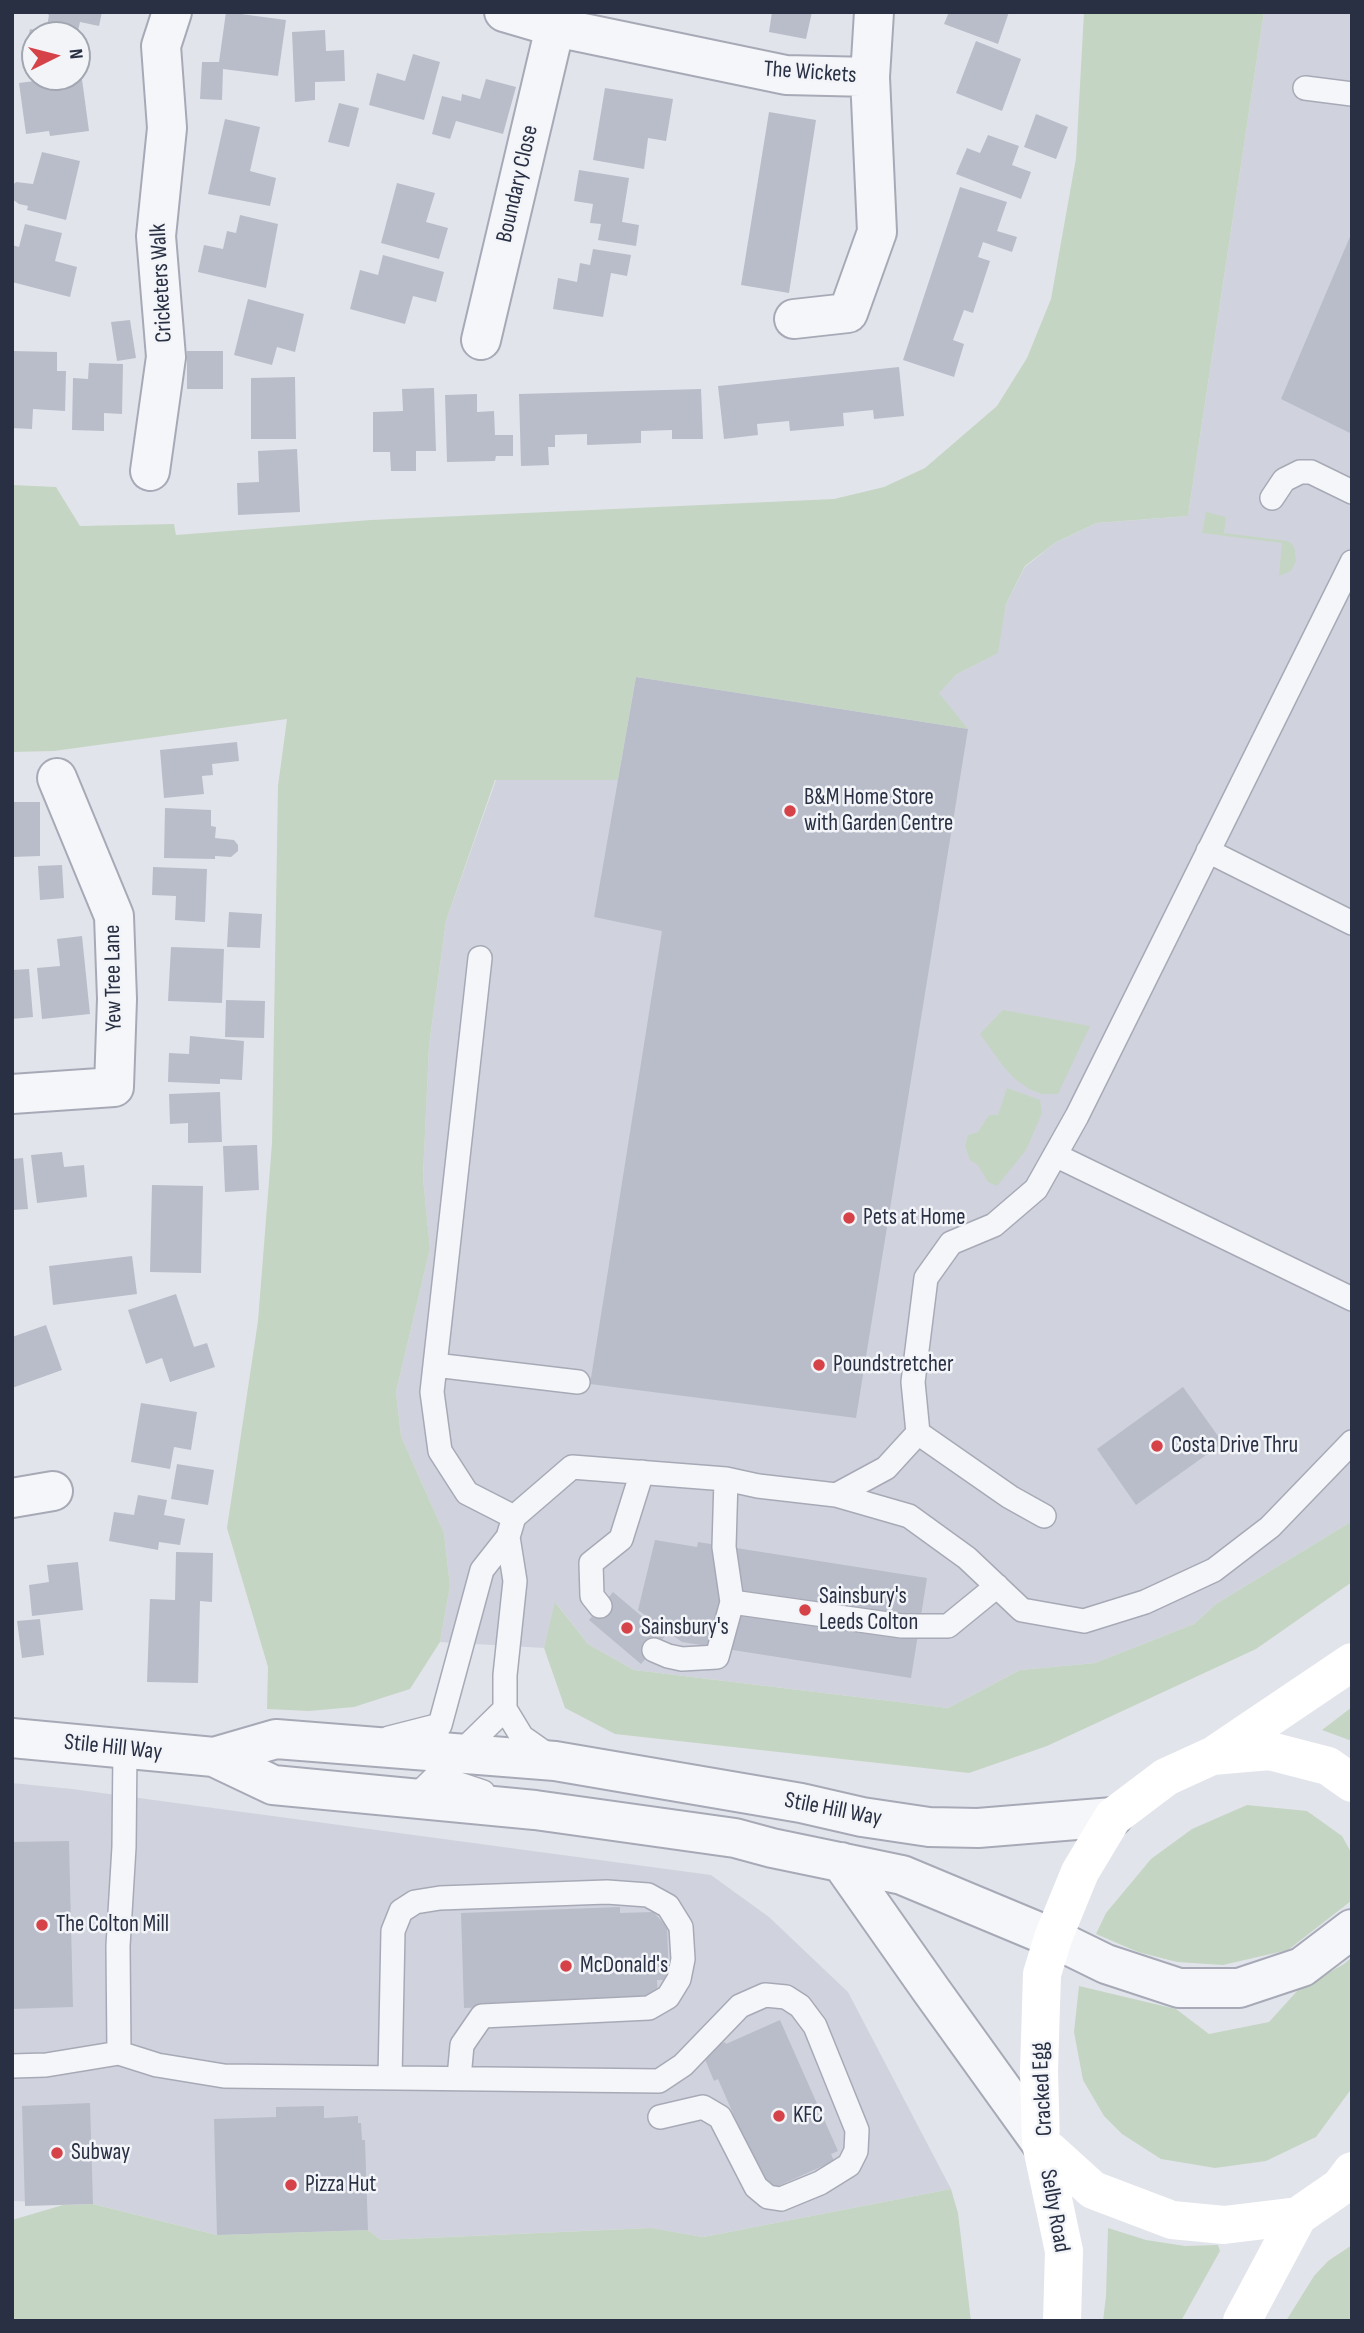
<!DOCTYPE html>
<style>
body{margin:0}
#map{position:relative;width:1364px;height:2333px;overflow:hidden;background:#e2e4eb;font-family:"Sofia Sans Condensed",sans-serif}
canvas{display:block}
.frame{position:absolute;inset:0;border:14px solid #293044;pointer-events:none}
.north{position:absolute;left:21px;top:21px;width:70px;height:70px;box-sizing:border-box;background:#f2f4f8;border:2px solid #a2a6b0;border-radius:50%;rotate:84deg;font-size:19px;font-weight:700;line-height:28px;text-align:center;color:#293044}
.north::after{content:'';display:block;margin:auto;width:24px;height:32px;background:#d54248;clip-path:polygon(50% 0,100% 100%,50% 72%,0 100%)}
</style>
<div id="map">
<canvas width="1364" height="2333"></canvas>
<div class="frame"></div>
<div class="north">N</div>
</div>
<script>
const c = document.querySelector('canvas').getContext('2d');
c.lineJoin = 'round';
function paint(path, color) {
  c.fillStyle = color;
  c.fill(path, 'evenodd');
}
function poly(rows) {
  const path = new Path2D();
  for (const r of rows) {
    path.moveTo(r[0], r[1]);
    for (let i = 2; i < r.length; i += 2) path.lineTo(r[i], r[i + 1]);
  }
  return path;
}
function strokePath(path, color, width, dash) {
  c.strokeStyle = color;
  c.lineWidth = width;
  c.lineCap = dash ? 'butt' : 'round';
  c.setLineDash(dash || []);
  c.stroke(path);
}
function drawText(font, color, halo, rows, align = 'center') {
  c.font = font + ' "Sofia Sans Condensed",sans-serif';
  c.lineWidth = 5;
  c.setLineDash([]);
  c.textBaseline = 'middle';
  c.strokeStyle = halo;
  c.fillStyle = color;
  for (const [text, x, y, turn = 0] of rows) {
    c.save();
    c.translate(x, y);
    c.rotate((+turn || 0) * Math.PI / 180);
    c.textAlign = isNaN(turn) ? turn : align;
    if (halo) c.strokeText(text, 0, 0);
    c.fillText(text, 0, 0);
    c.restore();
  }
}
const built = poly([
 [1264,12,1352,12,1352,1521,1216,1604,1194,1624,1095,1663,1020,1670,948,1708,634,1670,588,1644,556,1603,544,1648,440,1642,450,1586,444,1533,401,1436,396,1392,430,1249,423,1177,429,1046,446,921,496,780,618,780,636,677,967,729,938,693,957,674,997,653,1006,604,1025,567,1056,542,1097,523,1188,516],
 [12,1783,72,1789,711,1875,769,1917,848,1992,951,2189,703,2237,650,2228,381,2240,368,2230,217,2235,93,2204,12,2201]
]);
const green = poly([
 [1084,12,1264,12,1188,516,1097,523,1056,542,1025,566,1006,604,998,653,957,674,939,693,968,729,636,677,618,780,495,780,446,921,429,1046,423,1177,430,1249,396,1392,401,1436,444,1533,450,1586,440,1642,410,1689,354,1707,309,1711,267,1709,268,1667,227,1528,258,1321,272,1143,278,786,287,719,54,751,12,752,12,485,56,487,80,526,174,524,176,535,371,520,834,499,884,487,925,468,997,406,1027,358,1051,299,1076,158],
 [1206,512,1226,517,1224,533,1287,541,1292,544,1295,550,1296,561,1291,571,1279,576,1282,543,1202,533],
 [1003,1010,1090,1026,1058,1094,1042,1094,1029,1089,1015,1079,1003,1066,980,1034],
 [1007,1088,1040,1100,1042,1113,1026,1150,997,1186,988,1182,978,1165,970,1160,965,1146,968,1135,978,1132,989,1115,998,1115],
 [1352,1521,1352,1582,1256,1649,1047,1746,969,1773,615,1734,565,1708,544,1648,555,1602,588,1644,634,1670,948,1708,1020,1670,1095,1663,1194,1624,1216,1604],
 [1352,1707,1352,1741,1322,1730],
 [1247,1805,1307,1811,1342,1836,1352,1854,1351,1901,1288,1950,1223,1965,1177,1962,1138,1952,1096,1934,1106,1913,1151,1859,1192,1829],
 [1352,1957,1352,2088,1316,2137,1266,2161,1215,2168,1161,2159,1122,2134,1104,2116,1083,2080,1074,2032,1079,1986,1176,2009,1209,2034,1269,2022,1298,1990,1344,1964],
 [951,2189,958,2213,971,2321,12,2321,12,2220,63,2205,93,2204,217,2235,368,2230,381,2240,651,2228,703,2237],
 [1108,2228,1146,2240,1185,2246,1218,2245,1220,2251,1181,2321,1103,2321,1106,2296],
 [1352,2245,1352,2321,1286,2321,1314,2276,1328,2261]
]);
const building = poly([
 [44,12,102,12,99,26,80,22,77,35,35,35,35,49,26,47,30,29,46,32,49,15],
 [226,12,286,20,278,76,223,69,222,100,200,99,202,62,219,62],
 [772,12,812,12,806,39,769,32],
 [949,12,1009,12,998,44,944,24],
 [325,30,326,51,344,50,345,81,315,82,315,100,295,102,292,32],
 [976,41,1021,59,1002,111,956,93],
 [413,54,440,62,424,120,369,105,377,73,405,81],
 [77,72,81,72,89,131,50,136,49,131,26,134,19,83,42,80,42,77,77,77],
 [486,79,516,87,503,134,456,121,450,139,432,134,442,96,461,101,462,94,480,99],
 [605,88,673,99,666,141,648,138,644,169,593,160],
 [339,103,359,108,349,147,328,142],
 [769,112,816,120,789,293,741,285],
 [1036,114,1068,127,1056,159,1024,147],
 [225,119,260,127,250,171,276,178,270,206,208,194],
 [988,135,1019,146,1012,165,1031,172,1021,199,956,174,967,148,980,153],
 [42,152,80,161,66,220,27,210,28,206,19,204,12,199,12,186,16,182,33,184],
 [579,170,629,178,622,222,639,225,636,246,598,240,601,224,590,223,593,204,574,201],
 [397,183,435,193,426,222,448,228,439,259,381,243],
 [960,187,1007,202,997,231,1017,237,1012,252,983,242,978,257,990,261,973,313,964,310,953,340,964,344,954,377,903,360],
 [240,215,278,224,266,288,198,272,204,245,223,249,227,231,236,233],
 [25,224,62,233,55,261,77,267,70,297,12,282,12,245,19,247],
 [1352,232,1352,434,1281,399],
 [593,249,631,255,627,276,611,273,603,317,553,309,558,278,577,282,580,263,590,265],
 [383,255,444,272,436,302,413,296,405,324,350,309,360,270,378,275],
 [248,299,304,314,295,352,277,347,272,365,234,355],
 [130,320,136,358,117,361,111,322],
 [12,351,57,352,57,371,66,371,65,411,33,409,32,429,12,428],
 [187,351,223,351,223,389,187,389],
 [89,363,123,364,122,414,104,413,104,431,72,430,73,378,88,379],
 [899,367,904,416,874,419,873,410,843,413,844,426,790,431,789,421,757,424,758,435,724,439,718,386],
 [295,377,296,439,251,439,251,378],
 [434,388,436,451,416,451,416,471,391,471,390,452,373,452,373,412,403,411,402,389],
 [701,389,703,439,672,439,672,430,641,431,641,443,587,445,587,434,555,435,555,447,548,447,549,465,521,466,519,394],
 [477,394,477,412,494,411,495,435,513,435,513,456,496,456,495,461,447,462,445,395],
 [297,449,300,512,238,515,237,483,259,482,258,451],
 [636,677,968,729,856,1418,590,1384,662,931,594,917],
 [237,742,239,761,212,764,213,775,202,776,204,794,164,798,160,750],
 [12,802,40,802,40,856,12,857],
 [165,808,211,810,211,826,216,827,215,838,234,840,238,845,238,851,231,857,215,856,215,859,164,858],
 [62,865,64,898,40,900,38,866],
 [153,867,207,869,205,922,175,920,176,896,152,895],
 [229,912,262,914,260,948,227,947],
 [82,936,90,1014,42,1019,37,968,60,966,57,939],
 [171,947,224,949,222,1003,168,1001],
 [29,969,33,1017,12,1019,12,970],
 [226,1000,265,1001,264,1038,225,1037],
 [190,1036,244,1041,242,1080,220,1079,220,1084,168,1082,169,1053,189,1054],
 [220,1092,222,1142,188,1143,188,1123,170,1124,169,1094],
 [257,1145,259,1190,225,1192,223,1146],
 [62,1152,64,1167,84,1165,87,1197,37,1203,31,1155],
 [23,1158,28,1209,12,1210,12,1159],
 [152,1185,203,1186,201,1273,150,1272],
 [132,1256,137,1294,53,1305,49,1266],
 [176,1294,194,1347,207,1343,215,1367,170,1382,162,1358,146,1364,128,1310],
 [46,1325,62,1370,12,1388,12,1337],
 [1183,1387,1223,1443,1136,1505,1097,1449],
 [141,1403,197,1412,191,1450,174,1447,170,1469,131,1462],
 [177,1464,214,1470,208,1505,171,1499],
 [138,1495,167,1500,164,1515,185,1519,180,1545,159,1542,158,1550,109,1541,114,1512,134,1515],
 [655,1540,697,1547,698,1542,927,1578,911,1678,682,1642,638,1610],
 [176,1552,213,1553,212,1602,200,1601,198,1683,147,1682,150,1599,175,1600],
 [78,1562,83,1610,32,1616,29,1585,49,1582,47,1565],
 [613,1592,665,1636,641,1664,589,1620],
 [40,1619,44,1655,22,1658,17,1621],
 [69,1841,73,2007,12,2009,12,1842],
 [620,1907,620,1913,653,1912,667,1926,669,1980,657,1980,658,2000,464,2008,461,1913],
 [780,2020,838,2151,831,2154,834,2161,767,2191,718,2079,714,2081,702,2052,725,2042,726,2044],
 [90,2103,93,2204,25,2206,22,2106],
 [324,2106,324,2118,358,2116,358,2123,361,2123,362,2140,365,2140,368,2230,217,2235,214,2119,276,2117,276,2107]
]);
const service = poly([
 [1305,88,1352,94],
 [1272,498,1284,480,1300,472,1311,472,1352,492],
 [1208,851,1352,923],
 [480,958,432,1392,440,1451,467,1493,514,1517],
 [1055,1155,1352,1299],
 [435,1365,578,1382],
 [726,1479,724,1547,732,1602,902,1626,948,1626,997,1586],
 [836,1495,886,1468,918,1433],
 [1044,1516,1010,1497,918,1433,913,1382,926,1278,951,1243,994,1225,1036,1189,1077,1116,1352,562],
 [514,1517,572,1467,726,1479,758,1486,836,1495,909,1516,967,1558,1022,1610,1084,1621,1145,1602,1214,1570,1270,1527,1352,1442],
 [508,1537,515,1581,505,1675,505,1709,522,1737,549,1756],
 [600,1606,592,1596,591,1563,621,1539,642,1472],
 [654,1650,668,1656,682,1659,717,1657,732,1602],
 [389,1738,440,1725,482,1570,508,1537,514,1517],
 [444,1744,453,1782,483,1792],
 [125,1749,124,1847,118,1946,119,2053,157,2065,224,2076,659,2081,683,2065,740,2006,765,1995,786,1997,800,2006,815,2026,857,2130,856,2151,849,2165,820,2183,781,2199,768,2197,756,2187,720,2117,703,2107,660,2117],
 [414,1798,505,1709],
 [12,2066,46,2065,119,2053],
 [390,2078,393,1931,401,1911,415,1902,440,1898,607,1892,648,1895,668,1906,681,1927,683,1959,679,1979,668,1997,649,2008,482,2016,462,2045,459,2078]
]);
const minor = poly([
 [504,12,555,27,786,75,870,77,877,232,848,313,794,319],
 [870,77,874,12],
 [481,340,555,27],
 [150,471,166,357,156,236,167,128,161,46,172,12],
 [12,1094,114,1087,117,999,114,916,57,778],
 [12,1498,53,1491]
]);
const tertiary = poly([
 [12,1738,214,1757,273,1785,535,1810,735,1838,772,1848,902,1875,1053,1938,1106,1964,1179,1988,1239,1988,1302,1967,1352,1929],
 [214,1757,276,1739,555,1761,801,1803,862,1817,929,1827,978,1828,1113,1817],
 [841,1862,931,1990,1041,2143]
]);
const secondary = poly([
 [1217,1753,1352,1662],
 [1041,2143,1093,2190,1172,2220,1224,2225,1298,2216,1340,2187,1352,2171],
 [1062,2321,1064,2251,1041,2143,1039,2071,1042,1974,1053,1938,1080,1872,1113,1817,1166,1777,1212,1756,1270,1751,1328,1766,1352,1783],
 [1242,2321,1298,2216]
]);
const markers = [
 [790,811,7,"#d54248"],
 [849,1218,7,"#d54248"],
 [819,1365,7,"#d54248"],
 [1157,1446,7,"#d54248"],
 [805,1610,7,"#d54248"],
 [627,1628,7,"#d54248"],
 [42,1925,7,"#d54248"],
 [566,1966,7,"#d54248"],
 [779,2116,7,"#d54248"],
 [57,2153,7,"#d54248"],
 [291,2185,7,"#d54248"]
];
const streetNames = [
 ["The Wickets",810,73,4],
 ["Boundary Close",518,184,-77],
 ["Cricketers Walk",162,283,-93],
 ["Yew Tree Lane",114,978,-91],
 ["Stile Hill Way",113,1748,6],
 ["Stile Hill Way",833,1810,11],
 ["Cracked Egg",1043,2089,-93],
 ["Selby Road",1054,2211,80]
];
const poiNames = [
 ["B&M Home Store",804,798],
 ["with Garden Centre",804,824],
 ["Pets at Home",863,1218],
 ["Poundstretcher",833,1365],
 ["Costa Drive Thru",1171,1446],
 ["Sainsbury's",819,1597],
 ["Leeds Colton",819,1623],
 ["Sainsbury's",641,1628],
 ["The Colton Mill",56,1925],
 ["McDonald's",580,1966],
 ["KFC",793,2116],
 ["Subway",71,2153],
 ["Pizza Hut",305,2185]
];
paint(built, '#d0d3dd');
paint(green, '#c5d5c3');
paint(building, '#b9bdc9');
strokePath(service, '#a7aab6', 26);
strokePath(minor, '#a7aab6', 42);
strokePath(tertiary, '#a7aab6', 42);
strokePath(service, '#f5f6f9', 23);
strokePath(minor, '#f5f6f9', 38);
strokePath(tertiary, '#f5f6f9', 38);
strokePath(secondary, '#fff', 38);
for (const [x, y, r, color] of markers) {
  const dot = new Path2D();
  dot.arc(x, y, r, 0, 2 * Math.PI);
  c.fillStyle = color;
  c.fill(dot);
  strokePath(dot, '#f2f4f8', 2.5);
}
drawText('23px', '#293044', '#f2f4f8', streetNames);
drawText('23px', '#293044', '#f2f4f8', poiNames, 'left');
</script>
